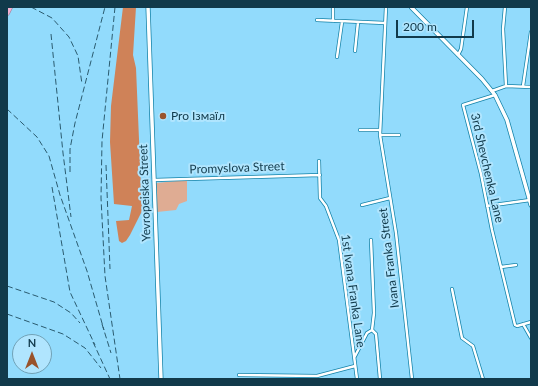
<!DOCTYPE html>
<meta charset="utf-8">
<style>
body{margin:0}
#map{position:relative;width:538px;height:386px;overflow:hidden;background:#92dbfc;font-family:Lato,sans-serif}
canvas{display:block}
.frame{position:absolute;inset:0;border:8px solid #113a4b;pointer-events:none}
.north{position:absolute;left:12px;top:334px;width:40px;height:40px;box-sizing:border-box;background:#b0e5fe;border:1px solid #70a1b6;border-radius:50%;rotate:0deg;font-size:11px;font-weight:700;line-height:16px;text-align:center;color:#113a4b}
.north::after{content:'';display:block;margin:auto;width:14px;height:18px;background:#99532b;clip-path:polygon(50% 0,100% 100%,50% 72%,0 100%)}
.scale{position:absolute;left:396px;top:20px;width:78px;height:18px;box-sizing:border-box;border:2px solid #113a4b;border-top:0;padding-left:5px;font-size:12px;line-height:14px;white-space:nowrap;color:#113a4b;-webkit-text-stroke:3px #b0e5fe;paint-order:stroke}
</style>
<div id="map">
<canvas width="538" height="386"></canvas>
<div class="frame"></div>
<div class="north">N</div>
<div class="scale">200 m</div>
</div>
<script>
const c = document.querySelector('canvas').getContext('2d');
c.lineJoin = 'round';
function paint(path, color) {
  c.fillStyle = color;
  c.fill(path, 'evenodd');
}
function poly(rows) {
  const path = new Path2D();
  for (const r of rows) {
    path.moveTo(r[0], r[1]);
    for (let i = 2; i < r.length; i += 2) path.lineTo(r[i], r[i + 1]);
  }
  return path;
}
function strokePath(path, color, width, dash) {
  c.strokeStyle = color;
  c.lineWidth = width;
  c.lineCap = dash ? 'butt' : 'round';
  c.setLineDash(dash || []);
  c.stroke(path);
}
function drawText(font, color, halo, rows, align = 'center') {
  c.font = font + ' Lato,sans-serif';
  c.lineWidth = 4;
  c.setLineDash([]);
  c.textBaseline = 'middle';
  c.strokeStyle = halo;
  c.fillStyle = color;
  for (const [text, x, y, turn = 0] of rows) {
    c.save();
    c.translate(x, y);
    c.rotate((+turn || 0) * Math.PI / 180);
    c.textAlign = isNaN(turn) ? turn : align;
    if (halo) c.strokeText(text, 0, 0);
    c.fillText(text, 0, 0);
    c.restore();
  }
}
const green = poly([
 [187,180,187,201,179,204,176,210,157,212,156,183]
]);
const forest = poly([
 [123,7,136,7,133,55,136,68,142,211,130,235,126,241,122,243,119,241,116,221,129,220,132,206,114,204,110,142,111,106]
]);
const street = poly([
 [386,7,380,135,396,233,412,379],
 [505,7,503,29,506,86],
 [317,20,385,23],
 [333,21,333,7],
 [355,51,358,22],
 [458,55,461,49,467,7],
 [337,57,342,22],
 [523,86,531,32],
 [492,91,506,86,531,87],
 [495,95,463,105,481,174,492,230,515,325,517,326,531,322],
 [360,130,380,130],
 [380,135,399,135],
 [319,161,320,198,326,206,339,240,357,379],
 [154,180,320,175],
 [362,205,390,198],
 [487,206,530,200],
 [371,240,374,313,372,330],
 [501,267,516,265],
 [452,289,462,338,473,346,483,379],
 [523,324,531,338],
 [372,330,376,334,380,379],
 [354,358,367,333,372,330],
 [239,375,317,376,355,366]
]);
const secondary = poly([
 [148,7,161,379],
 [411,7,482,79,495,95,507,120,531,205]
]);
const highway = poly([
 [7,13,10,7]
]);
const rail = poly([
 [31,7,52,18,69,37,78,56,82,84],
 [115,7,102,141,101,198,105,276,120,379],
 [51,34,63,153,71,217],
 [7,109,37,137,49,156,60,195,87,271,104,330],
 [106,165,110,269],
 [70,172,70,149,75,123,105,7],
 [52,187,70,292,95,345],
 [7,286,54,302,71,313,80,323],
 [7,314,63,334,85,348,101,368],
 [102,324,111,353],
 [93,342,110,379]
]);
const markers = [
 [163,116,4,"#99532b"]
];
const poiNames = [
 ["Pro Ізмаїл",171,116]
];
const streetNames = [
 ["Promyslova Street",237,168,-2],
 ["3rd Shevchenka Lane",487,168,77],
 ["Yevropeiska Street",145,193,-92],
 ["Ivana Franka Street",389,258,-97],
 ["1st Ivana Franka Lane",353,291,82]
];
paint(green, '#dfac93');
paint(forest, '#cf8258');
strokePath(street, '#1282a8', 4);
strokePath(secondary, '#1282a8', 5);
strokePath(highway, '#a687a3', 6);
strokePath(street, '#fff', 2.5);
strokePath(secondary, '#fff', 3.5);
strokePath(highway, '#f6b1d2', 4.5);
strokePath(rail, '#2b5b6f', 1, [6, 3]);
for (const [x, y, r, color] of markers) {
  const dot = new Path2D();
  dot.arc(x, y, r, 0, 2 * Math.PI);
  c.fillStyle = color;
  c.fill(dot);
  strokePath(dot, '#b0e5fe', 1.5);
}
drawText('12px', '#113a4b', '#b0e5fe', poiNames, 'left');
drawText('12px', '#113a4b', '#b0e5fe', streetNames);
</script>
